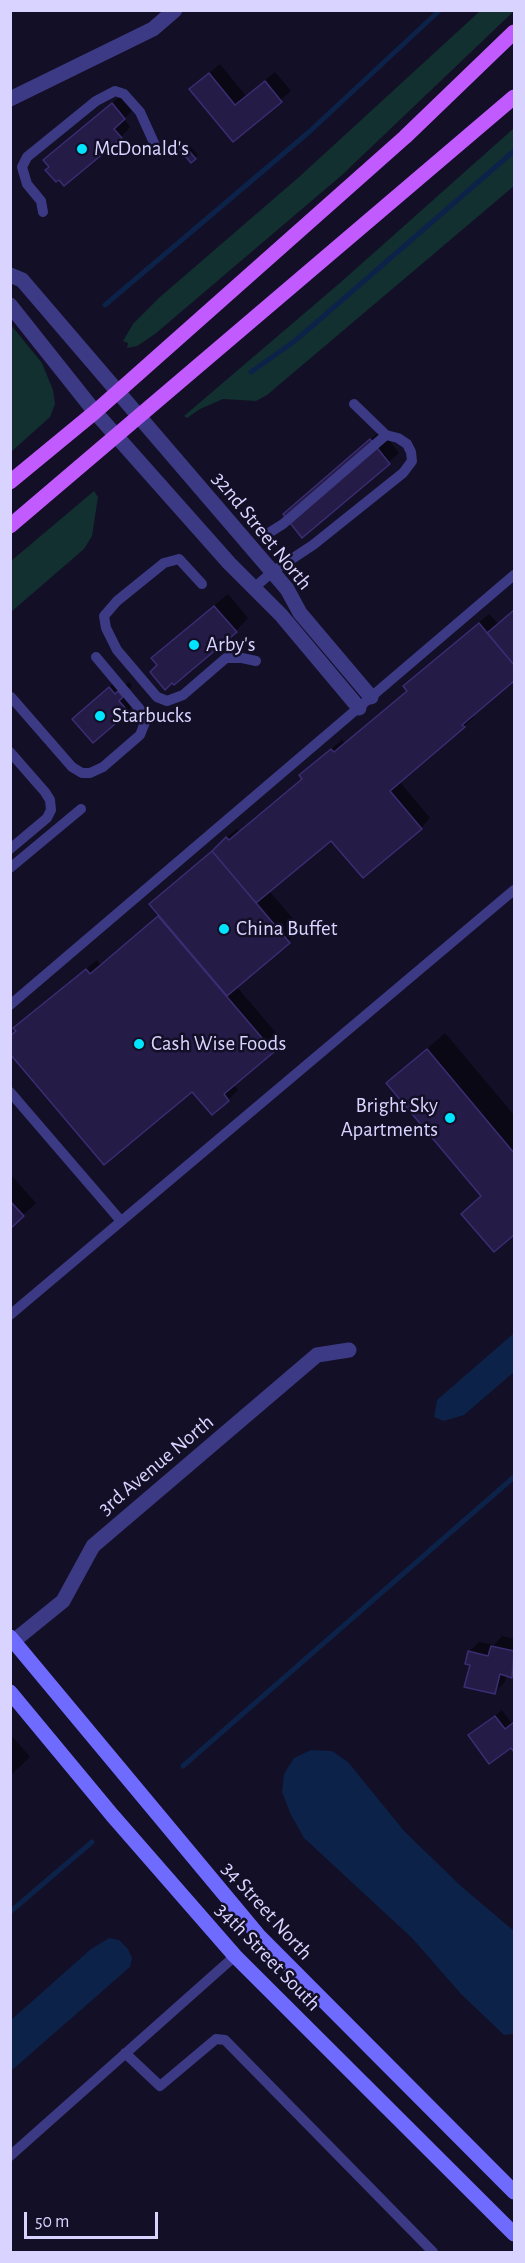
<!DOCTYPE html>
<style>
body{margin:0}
#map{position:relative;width:525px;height:2263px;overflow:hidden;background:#130f26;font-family:"Alegreya Sans",sans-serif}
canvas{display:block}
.frame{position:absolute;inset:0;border:12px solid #d9d4ff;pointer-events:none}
.scale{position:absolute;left:24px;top:2212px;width:134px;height:27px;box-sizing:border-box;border:3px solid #d9d4ff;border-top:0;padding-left:8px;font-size:18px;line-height:21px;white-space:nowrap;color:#d9d4ff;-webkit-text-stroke:4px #130f26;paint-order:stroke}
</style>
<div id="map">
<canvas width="525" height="2263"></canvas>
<div class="frame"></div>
<div class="scale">50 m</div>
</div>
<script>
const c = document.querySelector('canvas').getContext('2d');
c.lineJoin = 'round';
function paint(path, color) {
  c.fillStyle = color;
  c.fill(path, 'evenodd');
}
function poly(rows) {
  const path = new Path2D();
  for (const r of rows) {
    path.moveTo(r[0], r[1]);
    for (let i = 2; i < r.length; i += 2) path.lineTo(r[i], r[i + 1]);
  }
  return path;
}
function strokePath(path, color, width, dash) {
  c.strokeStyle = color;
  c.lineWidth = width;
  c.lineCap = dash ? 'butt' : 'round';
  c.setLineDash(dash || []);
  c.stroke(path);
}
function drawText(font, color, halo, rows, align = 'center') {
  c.font = font + ' "Alegreya Sans",sans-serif';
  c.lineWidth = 5;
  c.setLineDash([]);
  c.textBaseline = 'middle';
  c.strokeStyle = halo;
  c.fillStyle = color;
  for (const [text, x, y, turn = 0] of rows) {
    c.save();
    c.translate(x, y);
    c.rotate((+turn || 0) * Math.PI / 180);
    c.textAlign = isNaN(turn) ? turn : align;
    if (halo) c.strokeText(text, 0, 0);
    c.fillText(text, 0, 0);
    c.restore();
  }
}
const green = poly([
 [480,11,514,11,342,175,155,334,137,346,127,348,128,343,123,341,133,324,160,297,299,177],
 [514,128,514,186,267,395,256,401,223,399,200,409,187,418,184,416,341,282],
 [11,325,42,363,53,390,55,404,50,417,11,452],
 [94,491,98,497,92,536,84,549,11,612,11,561]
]);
const water = poly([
 [514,1333,514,1372,464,1415,444,1421,434,1417,437,1400],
 [311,1750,332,1751,348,1762,405,1832,462,1887,514,1931,514,2034,504,2035,461,1994,412,1938,304,1838,291,1815,282,1792,284,1774,294,1758],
 [109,1938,119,1940,128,1949,132,1958,130,1967,11,2071,11,2020,91,1949]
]);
const shadow = poly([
 [220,64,246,96,275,72,291,91,233,140,201,80],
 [123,94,134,108,124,119,130,127,121,137,59,177,51,167,55,151],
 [189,145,198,155,191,161,182,150],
 [381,430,399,453,302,535,285,514],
 [228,594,248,618,236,631,159,665,166,646],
 [514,609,514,679,472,714,474,717,464,726,399,781,430,818,421,828,331,838,269,891,302,929,236,986,283,1041,233,1084,238,1090,228,1100,17,1031,15,1028,25,1018,97,960,101,966,160,915,151,904,163,892,237,829,240,832,303,778,311,766,342,740,345,743,408,690,415,677,489,614,498,624],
 [120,678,125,685,129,682,132,686,128,690,138,701,128,711,84,709],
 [445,1033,514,1115,514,1234,494,1250,482,1195,388,1083],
 [10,1174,36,1203,10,1227],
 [502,1636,514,1639,514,1674,512,1676,506,1675,505,1682,495,1692,471,1664,469,1652,479,1642,494,1645],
 [502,1710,512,1724,514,1722,514,1749,512,1745,470,1735],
 [10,1734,30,1757,10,1776]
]);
const stream = poly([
 [105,305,309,132,440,10],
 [251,372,296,340,514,151],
 [183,1766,514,1477],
 [10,1912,92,1842]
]);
const building = poly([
 [209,73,235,105,265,81,282,102,233,142,189,89,209,73],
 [112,103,125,119,114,129,122,138,64,186,59,180,56,182,45,170,49,167,43,160,112,103],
 [185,146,196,159,191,163,180,150,185,146],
 [370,439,390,464,302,538,283,514,370,439],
 [214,606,237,632,174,685,172,683,165,690,150,672,157,665,151,658,214,606],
 [514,610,514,665,487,633,514,610],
 [479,623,514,665,514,681,462,725,465,727,390,791,422,829,363,878,331,841,256,903,212,851,226,837,229,840,302,779,299,775,331,749,334,752,407,691,403,686,479,623],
 [109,687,115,694,118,691,123,697,119,701,129,712,93,743,72,719,109,687],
 [212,851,290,943,227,996,149,904,212,851],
 [158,916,274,1052,224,1094,229,1101,212,1115,192,1092,104,1165,10,1054,10,1036,16,1031,13,1028,86,969,90,974,158,916],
 [427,1049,514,1153,514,1235,494,1252,461,1214,481,1196,386,1083,427,1049],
 [10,1201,24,1216,10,1229,10,1201],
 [491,1646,514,1651,512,1678,500,1674,495,1694,464,1687,470,1665,465,1664,468,1651,488,1656,491,1646],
 [495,1716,505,1729,514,1722,514,1752,511,1748,489,1764,468,1735,495,1716]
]);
const service = poly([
 [43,212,41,201,27,184,22,167,27,157,96,101,115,91,124,94,140,112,155,145],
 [354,404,386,435],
 [202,584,179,559,164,563,117,601,104,616,106,628,117,650,157,697,167,701,183,695,226,658,242,658,256,661],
 [254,588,272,572,313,545,403,473,412,461,411,452,407,444,398,438,386,435,283,524,264,536],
 [11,697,72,767,82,773,90,773,103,767,140,735,146,720,143,713,96,657],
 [10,752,45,792,50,800,51,810,47,818,10,849],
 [10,868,81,809],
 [10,1005,514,575],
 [10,1092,121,1221],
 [10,1315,514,890],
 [125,2053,160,2086,216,2039,225,2040,433,2252],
 [10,2156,235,1956]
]);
const minor = poly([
 [10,99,153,29,175,10],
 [10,275,22,280,118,392,287,589,300,613,371,697],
 [10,305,95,412,229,563,281,615,359,708],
 [10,1644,63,1601,93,1546,317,1355,349,1350]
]);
const secondary = poly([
 [10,1637,259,1936,514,2192],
 [10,1692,112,1815,235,1956,514,2234]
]);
const primary = poly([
 [10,482,95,412,405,137,514,32],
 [10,526,514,97]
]);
const markers = [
 [82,149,6,"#00e5ff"],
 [194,645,6,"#00e5ff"],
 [100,716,6,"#00e5ff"],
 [224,929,6,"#00e5ff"],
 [139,1044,6,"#00e5ff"],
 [450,1118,6,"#00e5ff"]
];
const poiNames = [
 ["McDonald's",94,149],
 ["Arby's",206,645],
 ["Starbucks",112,716],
 ["China Buffet",236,929],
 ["Cash Wise Foods",151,1044],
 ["Bright Sky",438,1106,"right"],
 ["Apartments",438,1130,"right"]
];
const streetNames = [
 ["32nd Street North",262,531,51],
 ["3rd Avenue North",156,1465,-40],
 ["34 Street North",267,1911,48],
 ["34th Street South",268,1957,46]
];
paint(green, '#12302f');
paint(water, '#0c2248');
paint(shadow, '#0007');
strokePath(stream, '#0c2248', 5);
paint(building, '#241b47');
strokePath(building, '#3b2d73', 1.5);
strokePath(service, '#3d3a85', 10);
strokePath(minor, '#3d3a85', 15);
strokePath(secondary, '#6f6bff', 15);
strokePath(primary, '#c25bff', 15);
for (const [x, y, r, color] of markers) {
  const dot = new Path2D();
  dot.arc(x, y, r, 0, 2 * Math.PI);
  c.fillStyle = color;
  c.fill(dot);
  strokePath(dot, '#130f26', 2);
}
drawText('21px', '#d9d4ff', '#130f26', poiNames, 'left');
drawText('21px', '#d9d4ff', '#130f26', streetNames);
</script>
